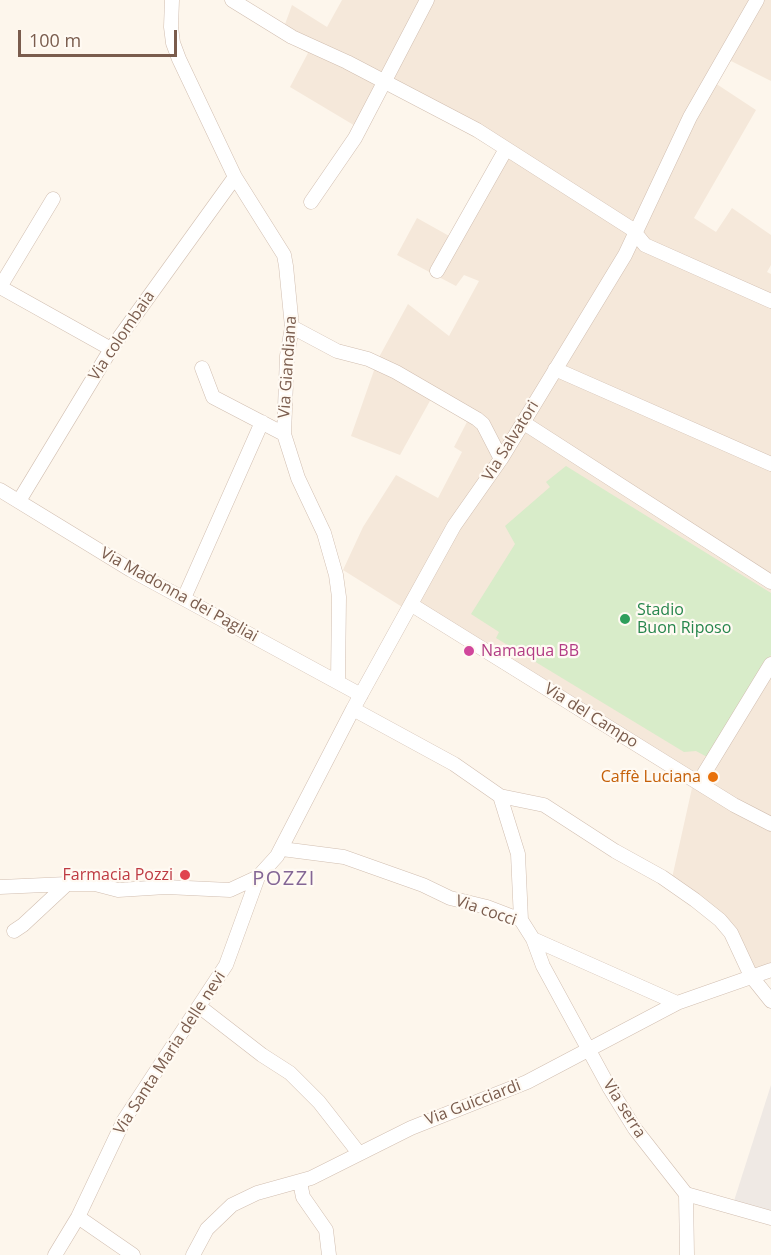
<!DOCTYPE html>
<meta charset="utf-8">
<style>
body{margin:0}
#map{position:relative;width:771px;height:1255px;overflow:hidden;background:#fdf6ec;font-family:"Open Sans",sans-serif}
canvas{display:block}
.scale{position:absolute;left:18px;top:30px;width:159px;height:27px;box-sizing:border-box;border:3px solid #7a5c4d;border-top:0;padding-left:8px;font-size:18px;line-height:21px;white-space:nowrap;color:#7a5c4d;-webkit-text-stroke:4px #fffaf3;paint-order:stroke}
</style>
<div id="map">
<canvas width="771" height="1255"></canvas>
<div class="scale">100 m</div>
</div>
<script>
const c = document.querySelector('canvas').getContext('2d');
c.lineJoin = 'round';
function paint(path, color) {
  c.fillStyle = color;
  c.fill(path, 'evenodd');
}
function poly(rows) {
  const path = new Path2D();
  for (const r of rows) {
    path.moveTo(r[0], r[1]);
    for (let i = 2; i < r.length; i += 2) path.lineTo(r[i], r[i + 1]);
  }
  return path;
}
function strokePath(path, color, width, dash) {
  c.strokeStyle = color;
  c.lineWidth = width;
  c.lineCap = dash ? 'butt' : 'round';
  c.setLineDash(dash || []);
  c.stroke(path);
}
function drawText(font, color, halo, rows, align = 'center') {
  c.font = font + ' "Open Sans",sans-serif';
  c.lineWidth = 4.5;
  c.setLineDash([]);
  c.textBaseline = 'middle';
  c.strokeStyle = halo;
  c.fillStyle = color;
  for (const [text, x, y, turn = 0] of rows) {
    c.save();
    c.translate(x, y);
    c.rotate((+turn || 0) * Math.PI / 180);
    c.textAlign = isNaN(turn) ? turn : align;
    if (halo) c.strokeText(text, 0, 0);
    c.fillText(text, 0, 0);
    c.restore();
  }
}
const residential = poly([
 [342,0,771,0,771,81,729,60,715,83,756,110,694,218,716,232,732,208,771,235,771,265,767,272,771,274,771,964,752,971,725,921,672,878,692,788,343,570,363,527,396,475,438,498,462,452,454,447,467,422,431,399,400,455,351,436,378,359,408,304,449,336,479,281,464,275,456,286,397,255,417,218,451,237,498,151,386,87,362,130,290,87,308,53,280,38,292,5,327,27]
]);
const industrial = poly([
 [771,1085,771,1214,733,1204]
]);
const green = poly([
 [566,466,771,593,771,655,709,758,696,751,684,752,496,638,499,632,471,614,515,544,505,526,550,487,546,482]
]);
const minor = poly([
 [172,0,171,27,173,43,179,59,235,177,284,255,286,266,292,327,287,356,284,434,298,478,324,533,336,575,339,597,338,681],
 [232,0,292,37,347,62,477,130,632,229,645,245,771,301],
 [311,202,355,138,427,0],
 [437,271,506,149],
 [0,287,111,349],
 [0,287,53,199],
 [292,327,337,351,368,359,396,372,477,419,483,424,501,459],
 [202,368,213,397,284,434],
 [555,369,771,464],
 [524,423,771,582],
 [0,490,131,570,361,695],
 [19,501,111,349,235,177],
 [184,598,262,422],
 [412,605,734,805,771,824],
 [353,709,454,764,500,796,544,805,615,851,662,877,695,900,720,920,731,933,751,976,771,1001],
 [699,782,771,664],
 [500,796,518,854,521,920],
 [282,849,344,857,423,885,450,898,487,907,521,920,533,939,677,1003],
 [0,887,67,884,95,884,118,890,166,887,230,890,258,877,277,856,353,709,454,526,501,459,625,255,690,117,757,0],
 [14,931,23,925,67,884],
 [533,939,543,966,609,1087,635,1129,686,1194,771,1218],
 [200,1007,262,1055,290,1073,319,1102,358,1152],
 [300,1182,303,1197,326,1230,329,1255],
 [686,1194,687,1255],
 [78,1217,133,1255],
 [55,1255,78,1217,124,1120,226,965,258,877],
 [193,1255,207,1229,232,1205,257,1193,311,1178,411,1128,527,1082,677,1003,771,970]
]);
const markers = [
 [625,619,6,"#2e9e5b"],
 [469,651,6,"#d1479c"],
 [713,777,6,"#e8710a"],
 [185,875,6,"#e0444e"]
];
const streetNames = [
 ["Via colombaia",122,336,-56],
 ["Via Giandiana",288,367,-86],
 ["Via Salvatori",511,441,-58],
 ["Via Madonna dei Pagliai",179,595,29],
 ["Via del Campo",591,716,32],
 ["Via cocci",486,911,19],
 ["Via Santa Maria delle nevi",170,1053,-57],
 ["Via Guicciardi",473,1103,-21],
 ["Via serra",624,1109,58]
];
const leisureNames = [
 ["Stadio",637,610],
 ["Buon Riposo",637,628]
];
const hotelNames = [
 ["Namaqua BB",481,651]
];
const foodNames = [
 ["Caffè Luciana",701,777]
];
const healthNames = [
 ["Farmacia Pozzi",173,875]
];
const quarterNames = [
 ["POZZI",284,879]
];
paint(residential, '#f5e8da');
paint(industrial, '#efe9e4');
paint(green, '#d8ecc9');
strokePath(minor, '#d1beb0', 15);
strokePath(minor, '#fff', 14);
for (const [x, y, r, color] of markers) {
  const dot = new Path2D();
  dot.arc(x, y, r, 0, 2 * Math.PI);
  c.fillStyle = color;
  c.fill(dot);
  strokePath(dot, '#fffaf3', 2);
}
drawText('16px', '#7a5c4d', '#fffaf3', streetNames);
drawText('16px', '#27864d', '#fffaf3', leisureNames, 'left');
drawText('16px', '#b23c85', '#fffaf3', hotelNames, 'left');
drawText('16px', '#c56008', '#fffaf3', foodNames, 'right');
drawText('16px', '#be3a42', '#fffaf3', healthNames, 'right');
c.letterSpacing = '1.5px';
drawText('20px', '#846695', '#fffaf3', quarterNames);
c.letterSpacing = '0px';
</script>
